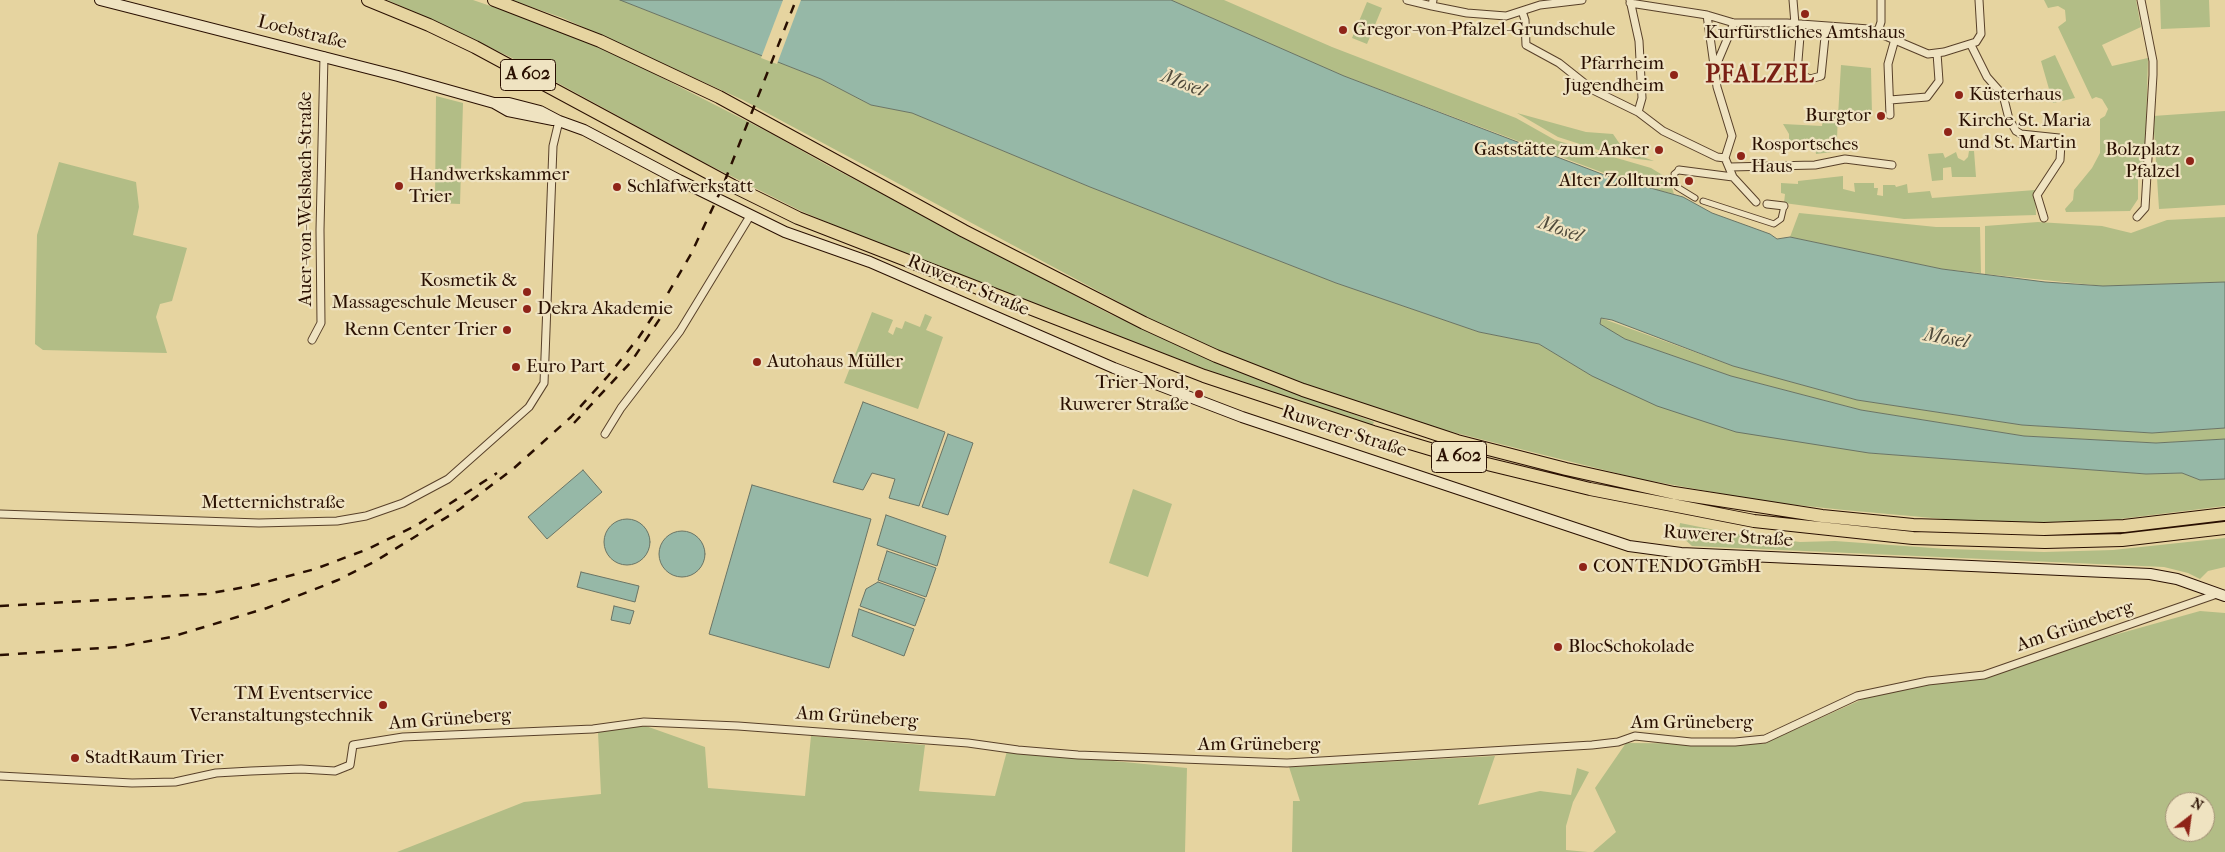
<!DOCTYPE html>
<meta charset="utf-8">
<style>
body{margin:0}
#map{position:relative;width:2225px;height:852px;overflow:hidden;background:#e6d4a0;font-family:"IM FELL French Canon",serif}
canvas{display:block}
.north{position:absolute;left:2165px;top:792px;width:50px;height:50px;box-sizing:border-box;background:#efe3c1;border:1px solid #a08e74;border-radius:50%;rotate:30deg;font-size:14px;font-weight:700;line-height:20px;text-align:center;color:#290f01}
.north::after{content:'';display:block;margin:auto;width:18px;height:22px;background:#8f2418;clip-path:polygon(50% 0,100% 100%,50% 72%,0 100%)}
</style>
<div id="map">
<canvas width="2225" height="852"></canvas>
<div class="north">N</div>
</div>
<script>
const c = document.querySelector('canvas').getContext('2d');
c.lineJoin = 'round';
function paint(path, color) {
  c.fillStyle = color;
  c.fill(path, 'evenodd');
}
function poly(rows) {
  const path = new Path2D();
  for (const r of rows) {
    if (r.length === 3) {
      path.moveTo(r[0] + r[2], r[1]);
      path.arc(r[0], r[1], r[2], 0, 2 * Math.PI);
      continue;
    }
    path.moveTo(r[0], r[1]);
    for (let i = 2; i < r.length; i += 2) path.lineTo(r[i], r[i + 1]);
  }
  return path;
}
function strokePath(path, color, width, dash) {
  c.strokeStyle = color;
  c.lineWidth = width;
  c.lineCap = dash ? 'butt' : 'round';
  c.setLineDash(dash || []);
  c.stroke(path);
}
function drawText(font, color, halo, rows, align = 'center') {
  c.font = font + ' "IM FELL French Canon",serif';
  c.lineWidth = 4.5;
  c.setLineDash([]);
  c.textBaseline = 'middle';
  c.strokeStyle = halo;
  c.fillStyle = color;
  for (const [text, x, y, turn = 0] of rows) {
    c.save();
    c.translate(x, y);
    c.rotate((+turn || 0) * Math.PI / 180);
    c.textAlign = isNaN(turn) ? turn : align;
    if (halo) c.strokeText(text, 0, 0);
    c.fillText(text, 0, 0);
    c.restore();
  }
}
const green = poly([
 [387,0,473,0,546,25,625,59,772,134,827,165,1110,314,1228,367,1374,422,1372,426,1264,391,1052,312,883,246,801,211,699,160,512,58,440,23],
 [511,0,620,0,821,79,871,105,912,113,1090,187,1336,283,1479,332,1539,344,1592,376,1869,453,2146,474,2182,473,2200,480,2225,479,2225,506,2120,519,2053,522,1977,522,1844,510,1768,502,1640,479,1428,426,1340,398,1212,348,1152,320,743,100,563,18],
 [1171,0,1224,0,1332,47,1516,118,1555,140,1651,168,1669,179,1674,194,1636,185,1344,76],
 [2044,0,2136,0,2141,27,2102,45,2112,66,2148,58,2145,161,2138,179,2138,199,2130,211,2066,212,2065,209,2073,200,2074,190,2092,168,2100,153,2100,119,2105,116,2108,109,2102,99,2096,97,2092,99,2058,27,2066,21,2065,10,2058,6,2048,8],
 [2160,0,2209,0,2210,27,2161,29],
 [1367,2,1382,8,1367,44,1352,38],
 [2055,55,2075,98,2053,103,2041,61],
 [1841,65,1871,68,1872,115,1838,114,1837,139,1832,152,1816,154,1815,143,1789,143,1789,134,1783,124,1822,126,1823,116,1838,116],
 [436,96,463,103,460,204,435,203],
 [2225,111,2225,205,2159,209,2153,116],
 [1517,113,1586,132,1613,134,1624,150,1654,161,1630,158,1623,154,1617,156,1558,137],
 [1969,151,1974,151,1976,177,1952,177,1951,167,1943,168,1943,180,1932,181,1928,154,1943,153,1945,158,1956,152,1958,158,1964,161,1968,157],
 [59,162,136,182,139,207,133,235,187,248,172,301,160,304,156,317,167,353,43,350,35,344,37,235],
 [1843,176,1843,189,1855,192,1854,183,1874,183,1874,188,1878,188,1877,195,1883,196,1883,185,1895,185,1896,187,1907,184,1908,193,1930,191,1932,198,2035,190,2036,215,1904,219,1784,203,1785,194,1781,193,1781,183,1798,184,1798,181],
 [1799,213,1936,227,1980,227,1981,273,1942,269,1790,237],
 [2225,217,2225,282,2103,286,1985,274,1985,226,2038,222,2102,226,2131,233,2167,220],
 [872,312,893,320,888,332,893,335,896,327,902,329,905,321,920,327,925,314,932,317,926,330,943,337,918,409,844,383],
 [1601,318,1733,366,1857,400,2022,425,2152,433,2225,428,2225,439,2156,443,2024,436,1861,410,1731,376,1625,339,1600,325],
 [1133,489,1172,504,1148,577,1109,563],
 [1680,523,1730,533,1800,542,1835,541,1947,549,2044,552,2113,550,2225,538,2225,567,2208,571,2200,579,2188,573,2164,567,1692,546,1681,536,1679,530],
 [2200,611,2225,613,2225,852,1593,852,1616,832,1595,788,1626,743,1763,744,1874,694,1982,672],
 [2175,802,2205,802,2205,832,2175,832],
 [643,725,705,747,708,788,805,796,811,736,925,745,919,791,995,796,1007,751,1187,768,1185,852,397,852,524,802,601,794,598,732],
 [1495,756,1478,805,1540,791,1571,795,1577,768,1589,772,1573,802,1566,826,1566,850,1588,852,1292,852,1293,801,1300,801,1289,767]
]);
const water = poly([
 [620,0,1171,0,1344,76,1607,176,1683,197,1712,213,1770,234,1777,239,1790,237,1942,269,2045,282,2103,286,2225,282,2225,428,2152,433,2022,425,1857,400,1733,366,1612,320,1601,318,1600,324,1625,339,1731,376,1861,410,2024,436,2156,443,2225,439,2225,479,2200,480,2182,473,2146,474,1869,453,1736,432,1657,406,1592,376,1539,344,1479,332,1336,283,1090,187,912,113,871,105,821,79,620,0],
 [863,402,945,432,919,506,889,498,895,479,872,473,863,490,833,482,863,402],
 [948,434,973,443,948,515,922,507,948,434],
 [583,470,602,492,547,539,528,517,583,470],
 [752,485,871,519,829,668,709,634,752,485],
 [886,515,946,536,937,566,877,545,886,515],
 [627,542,23],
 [682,554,23],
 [887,551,936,568,926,597,878,580,887,551],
 [581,572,639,586,635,602,577,587,581,572],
 [878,582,925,599,915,626,860,606,866,589,878,582],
 [614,606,634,611,630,624,611,620,614,606],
 [859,609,914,629,904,656,852,636,859,609]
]);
const pier = poly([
 [783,0,801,0,777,64,761,58]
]);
const pedestrian = poly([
 [1679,170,1674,174,1677,187,1695,198],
 [1703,201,1774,224,1781,219,1784,206]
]);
const minor = poly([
 [1407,0,1432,6],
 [1433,0,1432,6,1467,13,1506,16,1540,5,1582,0],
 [1630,0,1639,41,1642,98,1638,112,1663,131,1717,157,1725,158,1733,177],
 [1793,0,1795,24],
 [1630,3,1707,15,1734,23,1787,23,1869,29,1928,54,1944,52,1976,42,1981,34,1979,0],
 [1522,11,1525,20,1526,45,1559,63,1593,90,1638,112],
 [1707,15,1717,87,1732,136,1725,158],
 [1801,24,1797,73,1810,79,1821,76,1826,27],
 [1878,31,1881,22,1881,0],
 [1971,45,1987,77,2003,95,2009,119,2016,131,2021,134,2059,138,2061,143,2060,160,2037,195,2044,218],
 [1715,68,1734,23],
 [1890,100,1927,97,1939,81,1937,53],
 [1890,115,1888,64,1895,39],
 [1730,167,1815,165,1845,159,1892,165],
 [1679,170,1733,177,1756,202],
 [1767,204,1784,206],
 [2137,217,2145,208,2153,75,2153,61,2141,0],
 [312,340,321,323,320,230,324,56],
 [605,434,621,408,680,331,750,216],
 [0,514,259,523,337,521,366,516,403,503,448,479,529,407,544,383,553,146,559,121],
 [0,776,132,783,175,782,216,773,251,771,301,769,335,771,350,765,353,745,403,737,593,729,644,722,738,726,968,743,1018,750,1078,755,1287,763,1592,745,1618,742,1635,736,1691,742,1735,742,1765,739,1857,696,1928,681,1984,675,2217,594]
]);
const secondary = poly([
 [100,0,398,76,494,103,508,111,553,120],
 [494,103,509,103,540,111,559,121,584,130,679,180,785,232,870,262,1114,368,1242,417,1629,546,1681,553,2150,574,2177,579,2225,596]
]);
const motorway = poly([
 [368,0,429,25,475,47,733,186,798,218,1204,376,1373,432,1450,455,1590,489,1754,521,1913,538,2045,542,2122,540,2225,528],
 [494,0,600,41,719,97,964,231,1144,323,1216,356,1303,390,1457,441,1566,469,1674,493,1822,516,1913,525,2044,529,2124,526,2225,514]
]);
const rail = poly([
 [574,423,631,362,671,302],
 [0,606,206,594,251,586,315,569,368,549,417,525,497,473],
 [0,655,117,647,171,637,267,608,338,580,374,562,460,509,513,469,571,417,608,376,639,337,667,295,691,254,722,188,796,0]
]);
const markers = [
 [1805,14,5,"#8f2418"],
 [1343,30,5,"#8f2418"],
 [1674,75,5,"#8f2418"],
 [1959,95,5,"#8f2418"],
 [1881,116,5,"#8f2418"],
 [1948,132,5,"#8f2418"],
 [1659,150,5,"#8f2418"],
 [1741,156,5,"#8f2418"],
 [2190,161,5,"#8f2418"],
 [1689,181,5,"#8f2418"],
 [399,186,5,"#8f2418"],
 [617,187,5,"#8f2418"],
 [527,292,5,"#8f2418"],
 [527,309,5,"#8f2418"],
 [507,330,5,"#8f2418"],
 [757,362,5,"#8f2418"],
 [516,367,5,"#8f2418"],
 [1199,394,5,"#8f2418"],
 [1583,567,5,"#8f2418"],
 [1558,647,5,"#8f2418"],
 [383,705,5,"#8f2418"],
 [75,758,5,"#8f2418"]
];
const shields = [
 [528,75,55],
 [1459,457,55]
];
const shieldNames = [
 ["A 602",528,75],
 ["A 602",1459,457]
];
const poiNames = [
 ["Gregor-von-Pfalzel-Grundschule",1353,30],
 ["Kurfürstliches Amtshaus",1805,33,"center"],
 ["Pfarrheim",1664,64,"right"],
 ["Jugendheim",1664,86,"right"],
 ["Küsterhaus",1969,95],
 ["Burgtor",1871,116,"right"],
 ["Kirche St. Maria",1958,121],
 ["und St. Martin",1958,143],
 ["Rosportsches",1751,145],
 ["Haus",1751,167],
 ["Gaststätte zum Anker",1649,150,"right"],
 ["Bolzplatz",2180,150,"right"],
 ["Pfalzel",2180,172,"right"],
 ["Handwerkskammer",409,175],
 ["Trier",409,197],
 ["Alter Zollturm",1679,181,"right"],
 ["Schlafwerkstatt",627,187],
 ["Kosmetik &",517,281,"right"],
 ["Massageschule Meuser",517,303,"right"],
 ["Dekra Akademie",537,309],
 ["Renn Center Trier",497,330,"right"],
 ["Autohaus Müller",767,362],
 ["Euro Part",526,367],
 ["Trier-Nord,",1189,383,"right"],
 ["Ruwerer Straße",1189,405,"right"],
 ["CONTENDO GmbH",1593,567],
 ["BlocSchokolade",1568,647],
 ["TM Eventservice",373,694,"right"],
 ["Veranstaltungstechnik",373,716,"right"],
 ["StadtRaum Trier",85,758]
];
const streetNames = [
 ["Loebstraße",302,33,14],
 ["Auer-von-Welsbach-Straße",306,199,-90],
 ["Ruwerer Straße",968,286,23],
 ["Ruwerer Straße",1344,432,18],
 ["Metternichstraße",273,503],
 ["Ruwerer Straße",1728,537,4],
 ["Am Grüneberg",2075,627,-19],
 ["Am Grüneberg",857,718,4],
 ["Am Grüneberg",450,720,-4],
 ["Am Grüneberg",1692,723],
 ["Am Grüneberg",1259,745]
];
const waterNames = [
 ["Mosel",1183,84,21],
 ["Mosel",1560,230,19],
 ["Mosel",1946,339,10]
];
const districtNames = [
 ["PFALZEL",1760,76]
];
paint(green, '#b2bd86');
paint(water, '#96b8a7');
strokePath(water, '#6a7465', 1);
paint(pier, '#e6d4a0');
strokePath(pedestrian, '#584029', 7);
strokePath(minor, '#584029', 9);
strokePath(secondary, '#290f01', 12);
strokePath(motorway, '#290f01', 14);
strokePath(pedestrian, '#efe3c1', 5);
strokePath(minor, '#efe3c1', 7);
strokePath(secondary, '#efe3c1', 10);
strokePath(motorway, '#e6d4a0', 12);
strokePath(rail, '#290f01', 2.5, [9, 9]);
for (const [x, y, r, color] of markers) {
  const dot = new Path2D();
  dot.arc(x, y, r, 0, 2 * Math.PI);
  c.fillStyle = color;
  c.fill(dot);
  strokePath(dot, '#efe3c1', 2);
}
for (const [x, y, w] of shields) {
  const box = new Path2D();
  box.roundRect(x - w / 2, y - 15.5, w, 31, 4);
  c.fillStyle = '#efe3c1';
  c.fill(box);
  strokePath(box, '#290f01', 1);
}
drawText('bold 18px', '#290f01', null, shieldNames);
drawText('19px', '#290f01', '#efe3c1', poiNames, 'left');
drawText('19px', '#290f01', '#efe3c1', streetNames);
drawText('italic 20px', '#4f4a3b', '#efe3c1', waterNames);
c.letterSpacing = '1px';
drawText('bold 24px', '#7a1f14', '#efe3c1', districtNames);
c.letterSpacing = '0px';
</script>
